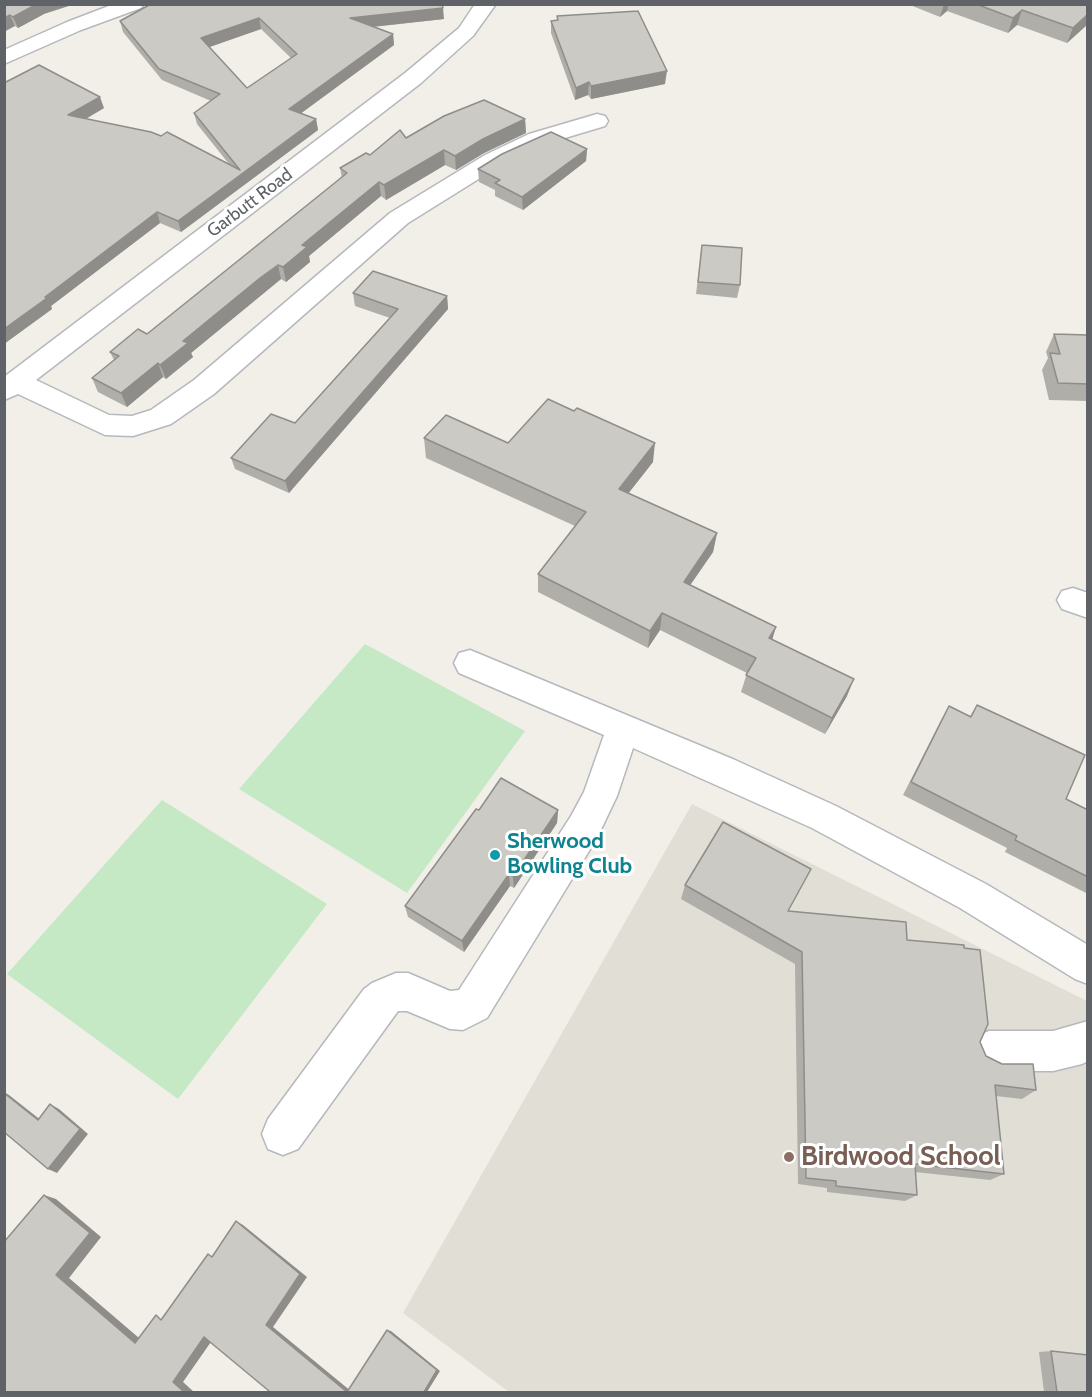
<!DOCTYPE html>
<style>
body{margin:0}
#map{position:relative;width:1092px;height:1397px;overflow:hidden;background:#f1efe8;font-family:Cabin,sans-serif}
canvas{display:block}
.frame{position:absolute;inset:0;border:6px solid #5f6368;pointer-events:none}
</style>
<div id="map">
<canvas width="1092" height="1397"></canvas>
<div class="frame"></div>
</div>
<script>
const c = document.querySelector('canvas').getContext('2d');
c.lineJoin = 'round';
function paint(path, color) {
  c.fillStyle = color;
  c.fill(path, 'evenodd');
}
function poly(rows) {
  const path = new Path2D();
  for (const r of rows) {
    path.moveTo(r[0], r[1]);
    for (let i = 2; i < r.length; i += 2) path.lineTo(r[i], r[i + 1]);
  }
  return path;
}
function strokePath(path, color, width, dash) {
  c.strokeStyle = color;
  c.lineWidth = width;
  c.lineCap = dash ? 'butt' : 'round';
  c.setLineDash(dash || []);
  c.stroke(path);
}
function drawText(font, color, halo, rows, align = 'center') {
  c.font = font + ' Cabin,sans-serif';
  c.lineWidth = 6;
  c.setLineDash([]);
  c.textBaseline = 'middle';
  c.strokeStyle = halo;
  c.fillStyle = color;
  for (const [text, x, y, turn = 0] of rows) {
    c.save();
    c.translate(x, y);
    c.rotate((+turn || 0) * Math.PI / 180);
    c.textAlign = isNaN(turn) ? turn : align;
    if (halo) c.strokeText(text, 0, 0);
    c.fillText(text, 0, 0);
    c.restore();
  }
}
const education = poly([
 [692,804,1087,1001,1087,1392,509,1392,403,1313]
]);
const green = poly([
 [365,644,525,731,407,893,239,789],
 [162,800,327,904,178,1099,7,974]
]);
const minor = poly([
 [114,4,144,4,141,8,81,30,4,64,4,50,67,22,114,4],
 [475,4,496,4,473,36,421,83,36,380,109,415,132,416,151,410,194,380,390,213,485,155,529,134,597,114,605,116,608,121,605,126,545,144,501,165,408,223,214,394,171,424,133,436,105,435,18,394,4,400,4,377,405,73,459,28,475,4],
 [1073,588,1088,593,1088,618,1062,609,1057,600,1062,591,1073,588],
 [470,650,735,760,836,806,986,884,1088,945,1088,984,1075,979,960,908,812,828,633,748,617,796,597,838,487,1018,463,1030,450,1029,407,1011,398,1011,298,1149,283,1155,268,1149,262,1134,268,1119,364,989,372,983,396,973,408,973,450,991,459,990,571,816,584,792,604,735,459,673,454,663,459,653,470,650],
 [1088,1021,1088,1061,1082,1064,1053,1071,989,1071,975,1065,969,1051,975,1037,989,1031,1053,1031,1088,1021]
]);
const wall = poly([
 [4,4,44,14,18,28,15,26],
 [151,4,444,19,373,27,393,34,394,45,301,113,316,119,318,130,181,232,160,223,51,306,52,309,4,344,4,83,104,108,86,119,229,164,197,124,194,113,211,101,162,80,123,32,120,21],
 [261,29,291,58,247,88,209,47],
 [910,4,1088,4,1088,24,1067,43,1017,25,1008,33,947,11,940,17,910,5],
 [557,16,665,84,591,99,588,95,575,100,551,33,551,21,557,20],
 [525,119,526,133,484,153,456,170,445,165,386,200,381,196,309,256,310,262,286,282,281,279,264,293,191,353,193,357,166,379,163,377,127,407,98,392,92,378,114,360,110,352,147,334,342,178,340,168,406,138],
 [587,149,586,161,523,210,495,196,495,190,479,182,478,169],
 [702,245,740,285,737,298,696,294],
 [353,293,447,296,448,309,289,493,235,469,231,458,295,423,390,318,355,306],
 [1054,334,1088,335,1088,401,1049,400,1042,370,1048,358,1046,352],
 [424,438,508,443,653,462,628,493,717,533,713,552,690,585,772,640,847,696,825,734,741,692,747,673,660,630,648,648,538,592,538,574,575,526,426,458],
 [977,705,1066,799,1088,810,1088,894,1005,852,1007,848,903,795,941,720,949,706,970,716],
 [479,810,558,810,557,823,514,888,510,886,464,952,408,917,405,906],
 [685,885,907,940,980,1042,986,1056,1036,1090,1022,1099,996,1096,1004,1174,990,1180,915,1172,917,1195,905,1201,827,1192,827,1188,798,1184,795,964,681,899],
 [1051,1351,1088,1392,1044,1392,1039,1352]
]);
const shadedWall = poly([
 [37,4,75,4,44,14,18,28,13,17],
 [944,4,949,4,947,11,940,17],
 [443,8,444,19,352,29,350,18],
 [1022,10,1017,25,1008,33,1013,18],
 [1088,14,1088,24,1067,43,1073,28],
 [10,15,15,26,4,32,4,18],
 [259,18,261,29,204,49,201,38],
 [393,34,394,45,292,120,289,109],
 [667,71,665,84,591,99,591,86],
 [589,82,588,95,575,100,576,88],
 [100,97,104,108,73,126,68,115],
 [316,119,318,130,181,232,178,221],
 [525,119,526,133,484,153,456,170,455,156,483,139],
 [587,149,586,161,523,210,522,197],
 [444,150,445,165,386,200,384,185],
 [379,182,381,196,309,256,310,262,286,282,283,267,302,245],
 [157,212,160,223,51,306,52,309,4,344,4,329,45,297],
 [278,265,281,279,264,293,191,353,193,357,166,379,160,365,183,341,260,278],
 [447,296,448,309,289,493,285,481],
 [158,363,163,377,127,407,121,393],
 [655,443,653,462,617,508,619,489],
 [717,533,713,552,680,600,684,582],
 [662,613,660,630,648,648,650,631],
 [776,627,771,644,769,638],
 [854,679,847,696,825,734,832,718],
 [558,810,557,823,514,888,513,876],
 [509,874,510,886,464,952,462,941],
 [4,1092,9,1095,47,1125,38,1120,4,1093],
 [50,1104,59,1109,88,1134,57,1173,48,1169],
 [44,1195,56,1199,101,1237,69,1278,146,1344,135,1343,56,1275],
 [236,1221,243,1225,307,1277,273,1327,352,1392,347,1392,266,1325],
 [387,1330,391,1331,440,1371,427,1392,424,1392],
 [204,1337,213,1339,183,1382,194,1392,184,1392,173,1382]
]);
const building = poly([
 [4,4,37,4,13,17,10,15,4,18,4,4],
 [151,4,442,4,443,8,350,18,393,34,289,109,316,119,178,221,157,212,45,297,47,298,4,329,4,83,39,65,100,97,68,115,151,132,161,136,167,132,240,170,194,113,220,94,159,69,120,21,151,4],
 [259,18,297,54,247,88,201,38,259,18],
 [976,4,1088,4,1088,14,1073,28,1022,10,1013,18,976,4],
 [638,11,667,71,591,86,589,82,576,88,551,21,558,20,557,16,638,11],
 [484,100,525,119,483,139,455,156,444,150,384,185,379,182,302,245,307,247,283,267,278,265,260,278,183,341,188,343,160,365,158,363,121,393,92,378,119,356,110,352,138,329,147,334,347,173,340,168,366,153,370,155,400,130,406,138,444,116,484,100],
 [551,132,587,149,522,197,495,183,500,180,478,169,502,154,551,132],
 [702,245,742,248,740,285,698,282,702,245],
 [373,271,447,296,285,481,231,458,271,414,295,423,398,309,353,293,373,271],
 [1054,334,1088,335,1088,384,1058,383,1050,353,1060,354,1054,334],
 [548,399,574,411,577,408,655,443,619,489,717,533,684,582,776,627,769,638,854,679,832,718,746,675,756,658,662,613,650,631,538,574,586,512,424,438,446,415,508,443,548,399],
 [977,705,1085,755,1066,799,1088,810,1088,877,1015,840,1017,836,911,782,949,706,971,717,977,705],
 [501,778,558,810,513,876,509,874,462,941,405,906,476,809,479,810,501,778],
 [723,822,811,869,788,911,906,922,907,940,964,945,964,948,980,950,988,1024,980,1042,986,1056,1002,1064,1033,1064,1036,1090,995,1085,1004,1174,915,1164,917,1195,836,1186,836,1181,806,1178,802,952,685,885,723,822],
 [4,1093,38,1120,50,1104,80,1129,48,1169,4,1132,4,1093],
 [44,1195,90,1233,56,1275,135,1343,156,1315,161,1320,208,1254,212,1257,236,1221,300,1274,266,1325,347,1392,387,1330,437,1370,424,1392,268,1392,269,1391,204,1337,173,1382,184,1392,4,1392,4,1242,44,1195],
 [1051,1351,1088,1355,1088,1392,1057,1392,1051,1351]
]);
const markers = [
 [495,855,6,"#0f9aa8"],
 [789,1157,6,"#8d6e63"]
];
const farStreetnames = [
 ["Garbutt Road",250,203,-37]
];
const cultureNames = [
 ["Sherwood",507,842],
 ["Bowling Club",507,867]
];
const nearEducationnames = [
 ["Birdwood School",801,1157]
];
paint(education, '#e1ded6');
paint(green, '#c5e8c5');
strokePath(minor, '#b5b8bc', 3);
paint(minor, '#fff');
paint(wall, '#afaea9');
paint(shadedWall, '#8f8d8a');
paint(building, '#cccac5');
strokePath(building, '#8f8d8a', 1.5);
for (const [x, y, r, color] of markers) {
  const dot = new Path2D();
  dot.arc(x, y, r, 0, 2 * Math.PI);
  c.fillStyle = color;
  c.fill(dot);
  strokePath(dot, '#fff', 2);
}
drawText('18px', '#5f6368', '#fff', farStreetnames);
drawText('bold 22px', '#0d838f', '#fff', cultureNames, 'left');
drawText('bold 27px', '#785e54', '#fff', nearEducationnames, 'left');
</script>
